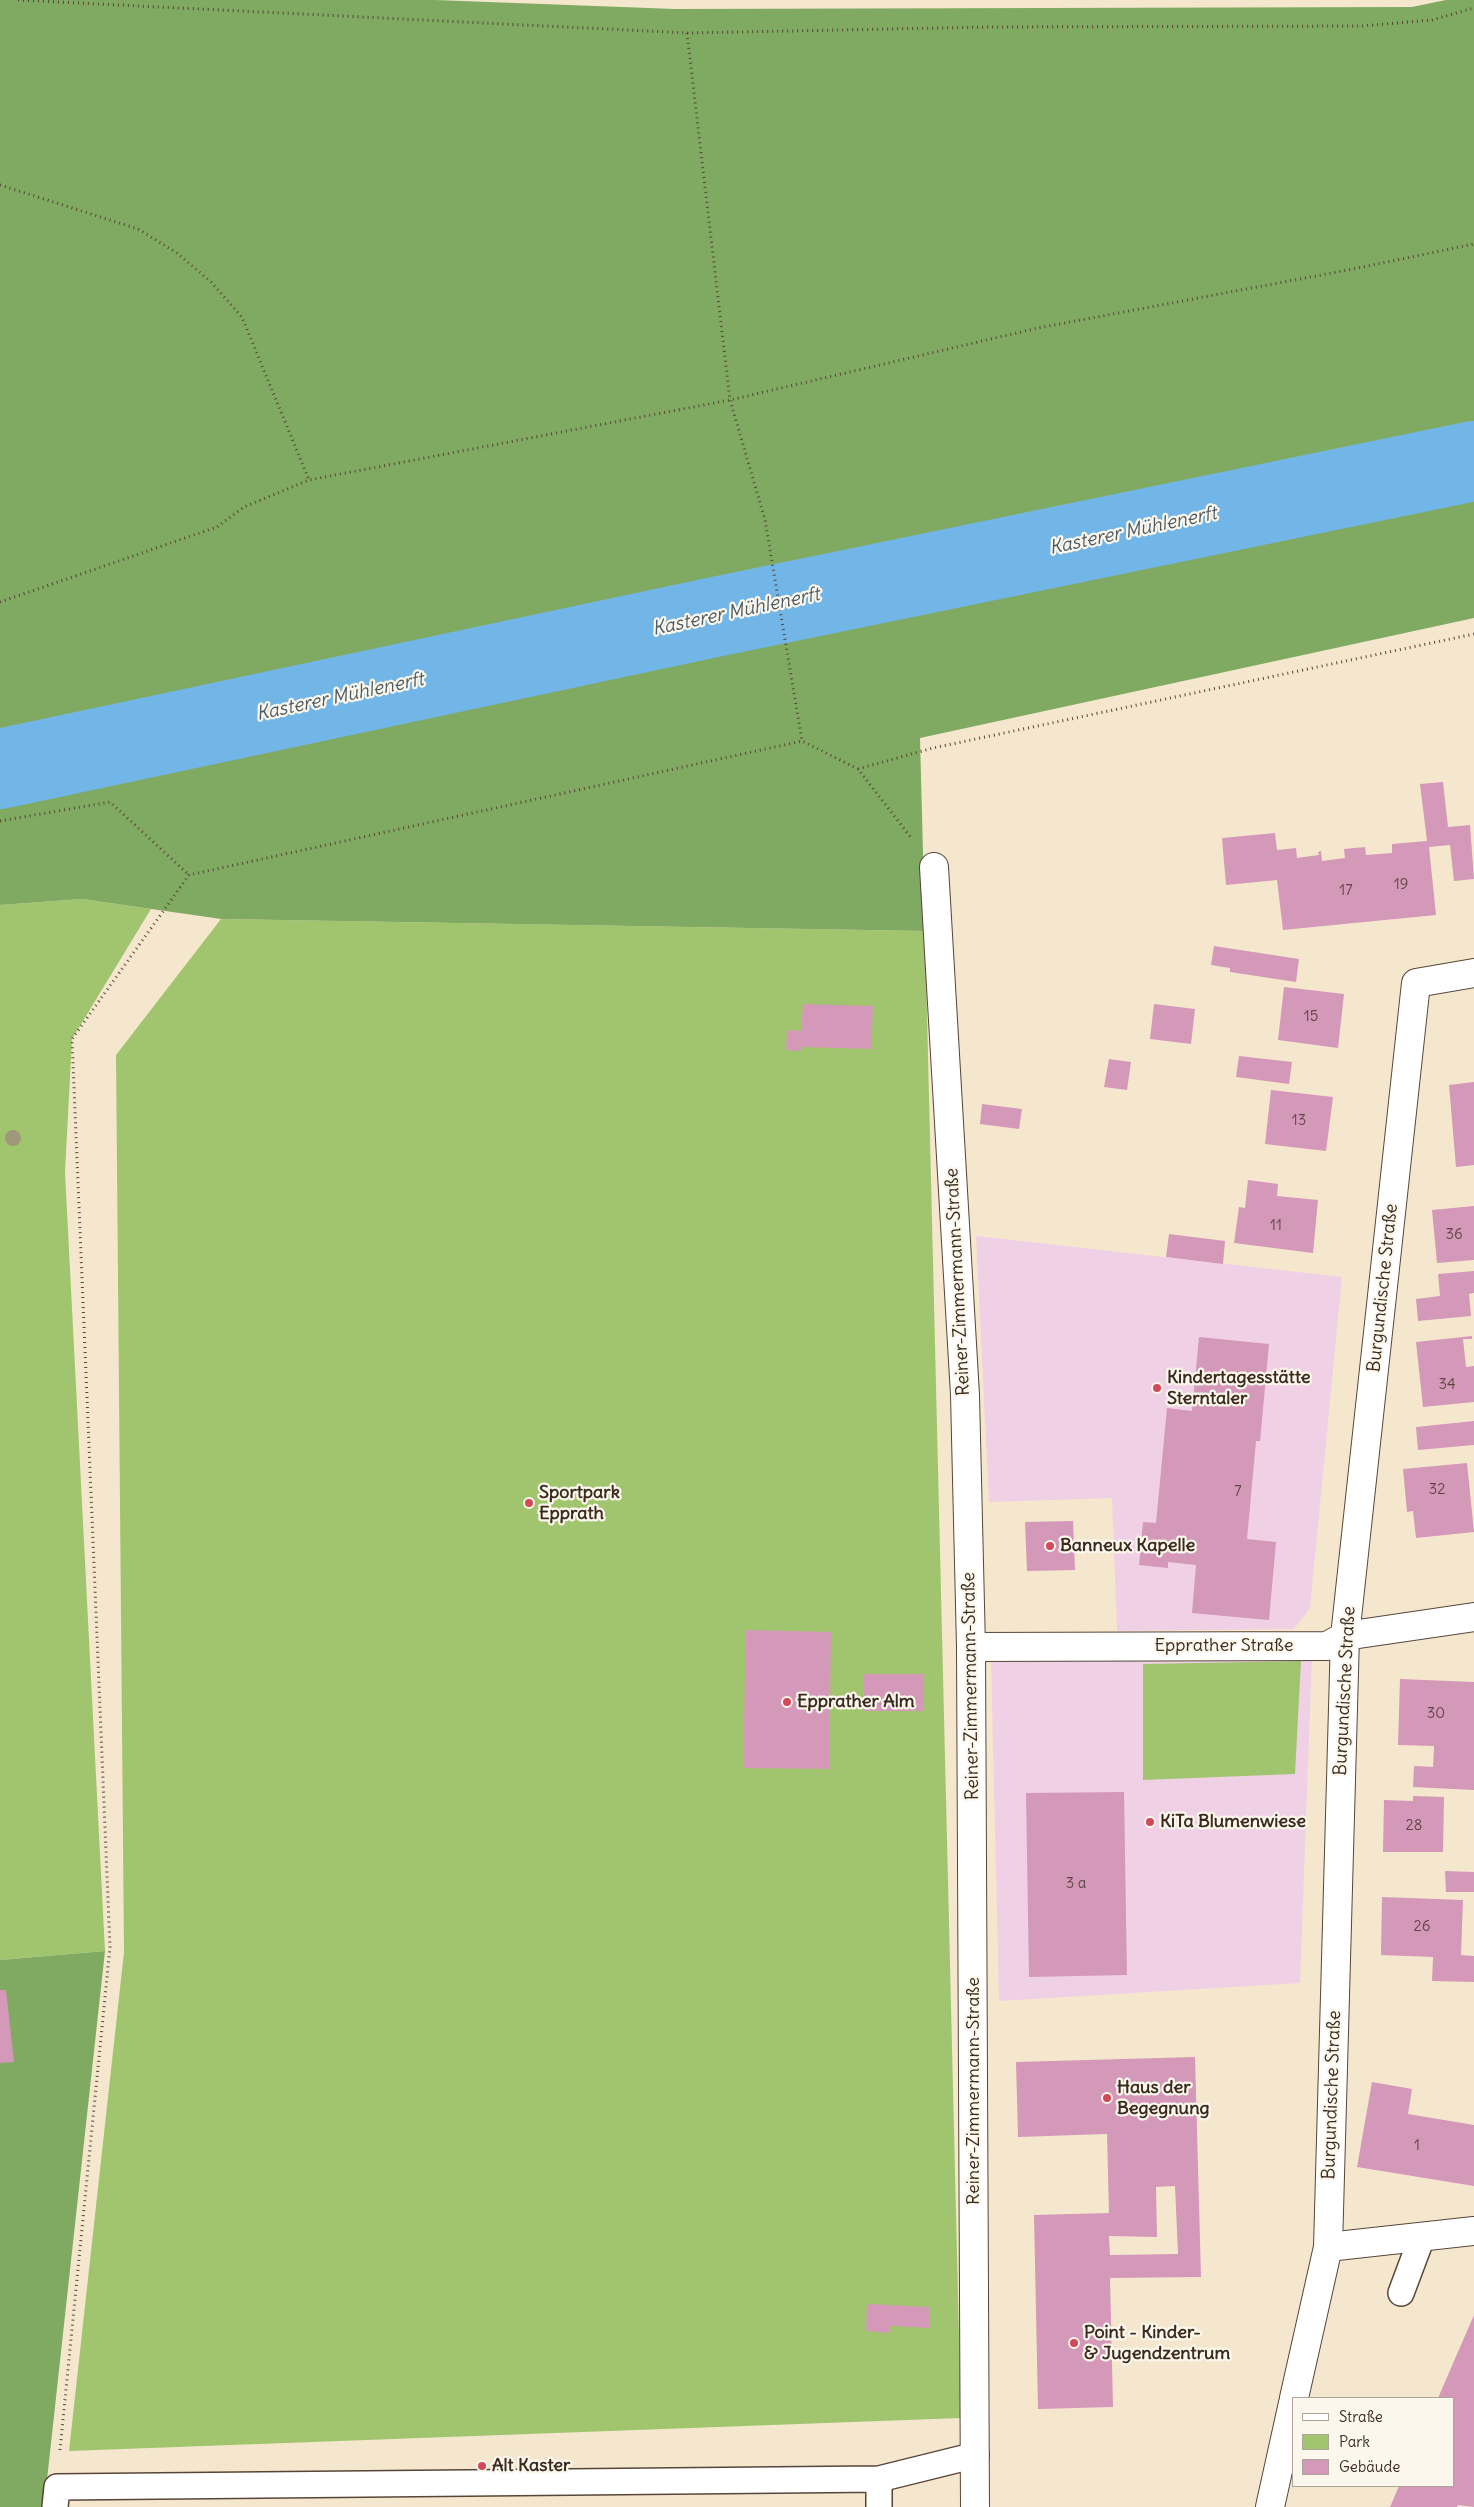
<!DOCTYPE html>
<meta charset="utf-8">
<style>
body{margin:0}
#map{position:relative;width:1474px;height:2507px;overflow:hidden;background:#f5e7ce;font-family:Delius,sans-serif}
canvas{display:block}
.legend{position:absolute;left:1292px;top:2397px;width:162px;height:90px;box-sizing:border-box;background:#fbf7ec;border:1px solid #aea59a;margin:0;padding:6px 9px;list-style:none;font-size:15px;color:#3b2a1e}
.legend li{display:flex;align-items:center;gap:10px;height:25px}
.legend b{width:25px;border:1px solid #aea59a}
</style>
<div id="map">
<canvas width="1474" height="2507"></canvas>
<ul class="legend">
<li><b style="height:6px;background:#fff"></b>Straße</li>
<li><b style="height:14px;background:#a1c56f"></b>Park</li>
<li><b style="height:14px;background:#d498b8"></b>Gebäude</li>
</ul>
</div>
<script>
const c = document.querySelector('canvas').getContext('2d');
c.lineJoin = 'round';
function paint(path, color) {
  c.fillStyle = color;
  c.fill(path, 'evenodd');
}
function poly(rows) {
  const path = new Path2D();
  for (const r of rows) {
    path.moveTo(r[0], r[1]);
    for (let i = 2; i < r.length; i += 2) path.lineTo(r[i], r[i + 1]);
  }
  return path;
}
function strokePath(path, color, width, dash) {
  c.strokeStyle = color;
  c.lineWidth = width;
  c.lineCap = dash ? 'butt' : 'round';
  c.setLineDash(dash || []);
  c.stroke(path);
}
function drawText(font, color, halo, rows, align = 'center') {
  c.font = font + ' Delius,sans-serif';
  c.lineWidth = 4.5;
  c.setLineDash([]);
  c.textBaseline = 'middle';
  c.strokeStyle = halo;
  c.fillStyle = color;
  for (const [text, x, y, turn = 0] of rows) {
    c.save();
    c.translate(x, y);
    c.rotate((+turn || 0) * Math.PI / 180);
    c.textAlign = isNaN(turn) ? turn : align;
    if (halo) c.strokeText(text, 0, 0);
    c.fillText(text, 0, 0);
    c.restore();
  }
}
const built = poly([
 [976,1236,1342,1277,1310,1608,1294,1629,1117,1631,1112,1498,989,1502],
 [1312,1654,1300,1983,999,2001,991,1661]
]);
const green = poly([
 [82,899,151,909,72,1039,65,1172,105,1951,0,1960,0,905],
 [221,919,925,931,961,2418,69,2451,124,1952,116,1055],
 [1301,1661,1295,1774,1143,1780,1143,1664]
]);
const forest = poly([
 [0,0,435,0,675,9,1412,7,1446,0,1474,0,1474,618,920,738,925,931,221,919,82,899,0,905],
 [105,1951,44,2507,0,2507,0,1960]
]);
const river = poly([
 [0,769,710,618,1474,461]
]);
const building = poly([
 [1443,782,1448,827,1470,825,1474,879,1454,881,1450,845,1429,847,1436,915,1283,930,1277,880,1226,885,1222,838,1275,833,1277,850,1296,848,1297,858,1319,855,1318,852,1321,851,1322,861,1345,858,1344,849,1365,847,1366,855,1392,853,1392,844,1427,841,1420,784],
 [1214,946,1299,959,1296,982,1230,972,1230,968,1211,965],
 [1284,987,1344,994,1338,1048,1278,1040],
 [803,1004,873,1006,871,1049,802,1047,801,1051,786,1050,787,1030,801,1031],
 [1154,1004,1195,1009,1191,1044,1150,1039],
 [1239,1056,1292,1062,1289,1084,1236,1077],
 [1109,1059,1131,1062,1127,1090,1104,1087],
 [1474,1082,1474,1165,1456,1167,1449,1085],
 [1271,1090,1333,1097,1326,1151,1265,1144],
 [982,1104,1022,1109,1019,1129,980,1124],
 [1248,1180,1278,1184,1277,1196,1318,1200,1313,1253,1234,1243,1239,1207,1245,1208],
 [1474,1206,1474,1260,1437,1263,1432,1210],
 [1169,1234,1225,1241,1223,1264,1166,1257],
 [1474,1271,1474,1293,1469,1294,1471,1316,1418,1321,1416,1299,1440,1296,1438,1274],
 [1472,1336,1472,1339,1463,1339,1466,1367,1474,1366,1474,1402,1423,1407,1416,1342],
 [1199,1337,1269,1344,1260,1441,1256,1441,1247,1539,1276,1542,1269,1620,1192,1613,1196,1565,1168,1562,1168,1568,1139,1565,1143,1522,1156,1523,1167,1408,1192,1411],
 [1474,1421,1474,1445,1418,1450,1416,1427],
 [1467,1463,1474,1532,1416,1538,1413,1511,1407,1512,1403,1469],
 [1073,1521,1075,1570,1027,1571,1025,1522],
 [746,1630,831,1632,829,1769,743,1768],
 [864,1674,923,1674,923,1711,864,1711],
 [1400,1679,1474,1682,1474,1790,1413,1787,1414,1766,1433,1767,1434,1746,1398,1745],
 [1124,1792,1127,1975,1029,1977,1026,1793],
 [1413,1796,1444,1797,1443,1852,1383,1852,1384,1800,1413,1801],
 [1445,1871,1474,1872,1474,1892,1446,1892],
 [1382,1897,1463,1900,1461,1955,1474,1956,1474,1982,1432,1981,1433,1957,1381,1955],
 [0,1990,6,1990,14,2062,0,2063],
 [1195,2057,1201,2277,1110,2278,1113,2407,1038,2409,1034,2215,1109,2213,1107,2134,1018,2137,1016,2062],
 [1175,2186,1178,2254,1110,2255,1109,2236,1157,2237,1156,2187],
 [1372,2082,1412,2089,1408,2114,1474,2125,1474,2186,1357,2167],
 [867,2304,930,2307,929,2328,890,2326,889,2333,866,2331],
 [1474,2315,1474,2507,1458,2505,1457,2507,1390,2507,1399,2486,1453,2486,1453,2398,1438,2398]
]);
const path = poly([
 [18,0,687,33,990,27,1362,26,1432,20,1474,8],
 [687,33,730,400,765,520,802,741],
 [0,185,138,229,177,253,211,282,242,317,309,480],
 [0,602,217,527,244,507,309,480,730,400,1038,328,1353,269,1474,244],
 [858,769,933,748,1474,634],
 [0,821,110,802,189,875],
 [60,2450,110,1947,72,1039,189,875,802,741,858,769,912,839]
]);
const lane = poly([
 [1401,2293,1422,2237],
 [879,2479,976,2455],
 [55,2507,57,2487,879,2479,879,2507]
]);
const street = poly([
 [934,867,965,1395,971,1647,975,2507],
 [971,1647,1327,1646,1345,1636,1474,1617],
 [1328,2247,1474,2231],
 [1294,2398,1328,2247,1345,1636,1416,983,1474,973],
 [1270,2507,1293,2403]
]);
const trees = [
 [13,1138]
];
const markers = [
 [1157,1388,5,"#d1495b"],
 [529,1503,5,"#d1495b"],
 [1050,1546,5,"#d1495b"],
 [787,1702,5,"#d1495b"],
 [1150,1822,5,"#d1495b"],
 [1107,2098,5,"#d1495b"],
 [1074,2343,5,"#d1495b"],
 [482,2466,5,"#d1495b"]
];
const numberNames = [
 ["19",1401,885],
 ["17",1346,891],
 ["15",1311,1017],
 ["13",1299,1121],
 ["11",1276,1226],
 ["36",1454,1235],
 ["34",1447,1385],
 ["32",1437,1490],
 ["7",1238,1492],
 ["30",1436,1714],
 ["28",1414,1826],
 ["3 a",1076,1884],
 ["26",1422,1927],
 ["1",1417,2146]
];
const streetNames = [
 ["Reiner-Zimmermann-Straße",958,1282,-93],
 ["Burgundische Straße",1383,1288,-84],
 ["Epprather Straße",1224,1646],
 ["Reiner-Zimmermann-Straße",971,1686,-91],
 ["Burgundische Straße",1345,1691,-87],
 ["Reiner-Zimmermann-Straße",974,2091,-90],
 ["Burgundische Straße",1332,2095,-88]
];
const poiNames = [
 ["Kindertagesstätte",1167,1378],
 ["Sterntaler",1167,1399],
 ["Sportpark",539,1493],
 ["Epprath",539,1514],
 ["Banneux Kapelle",1060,1546],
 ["Epprather Alm",797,1702],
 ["KiTa Blumenwiese",1160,1822],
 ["Haus der",1117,2088],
 ["Begegnung",1117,2109],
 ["Point - Kinder-",1084,2333],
 ["& Jugendzentrum",1084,2354],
 ["Alt Kaster",492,2466]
];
const waterNames = [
 ["Kasterer Mühlenerft",1133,531,-12],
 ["Kasterer Mühlenerft",736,612,-12],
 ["Kasterer Mühlenerft",340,697,-12]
];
paint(built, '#f0d0e5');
paint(green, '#a1c56f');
paint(forest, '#80aa62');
strokePath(river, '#71b6e7', 80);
paint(building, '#d498b8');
strokePath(lane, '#574638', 28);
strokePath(street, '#574638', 30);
strokePath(path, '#574638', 3, [1, 4]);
strokePath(lane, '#fff', 25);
strokePath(street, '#fff', 28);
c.fillStyle = '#a0987a';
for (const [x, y] of trees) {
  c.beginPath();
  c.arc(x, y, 8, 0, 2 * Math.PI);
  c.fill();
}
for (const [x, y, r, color] of markers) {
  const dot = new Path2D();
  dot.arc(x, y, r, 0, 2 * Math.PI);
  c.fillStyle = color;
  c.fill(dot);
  strokePath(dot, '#fbf7ec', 2);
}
drawText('15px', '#614644', null, numberNames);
drawText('18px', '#3b2a1e', '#fbf7ec', streetNames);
drawText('bold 18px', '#3b2a1e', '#fbf7ec', poiNames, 'left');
drawText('italic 19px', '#4e5b64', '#fbf7ec', waterNames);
</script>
